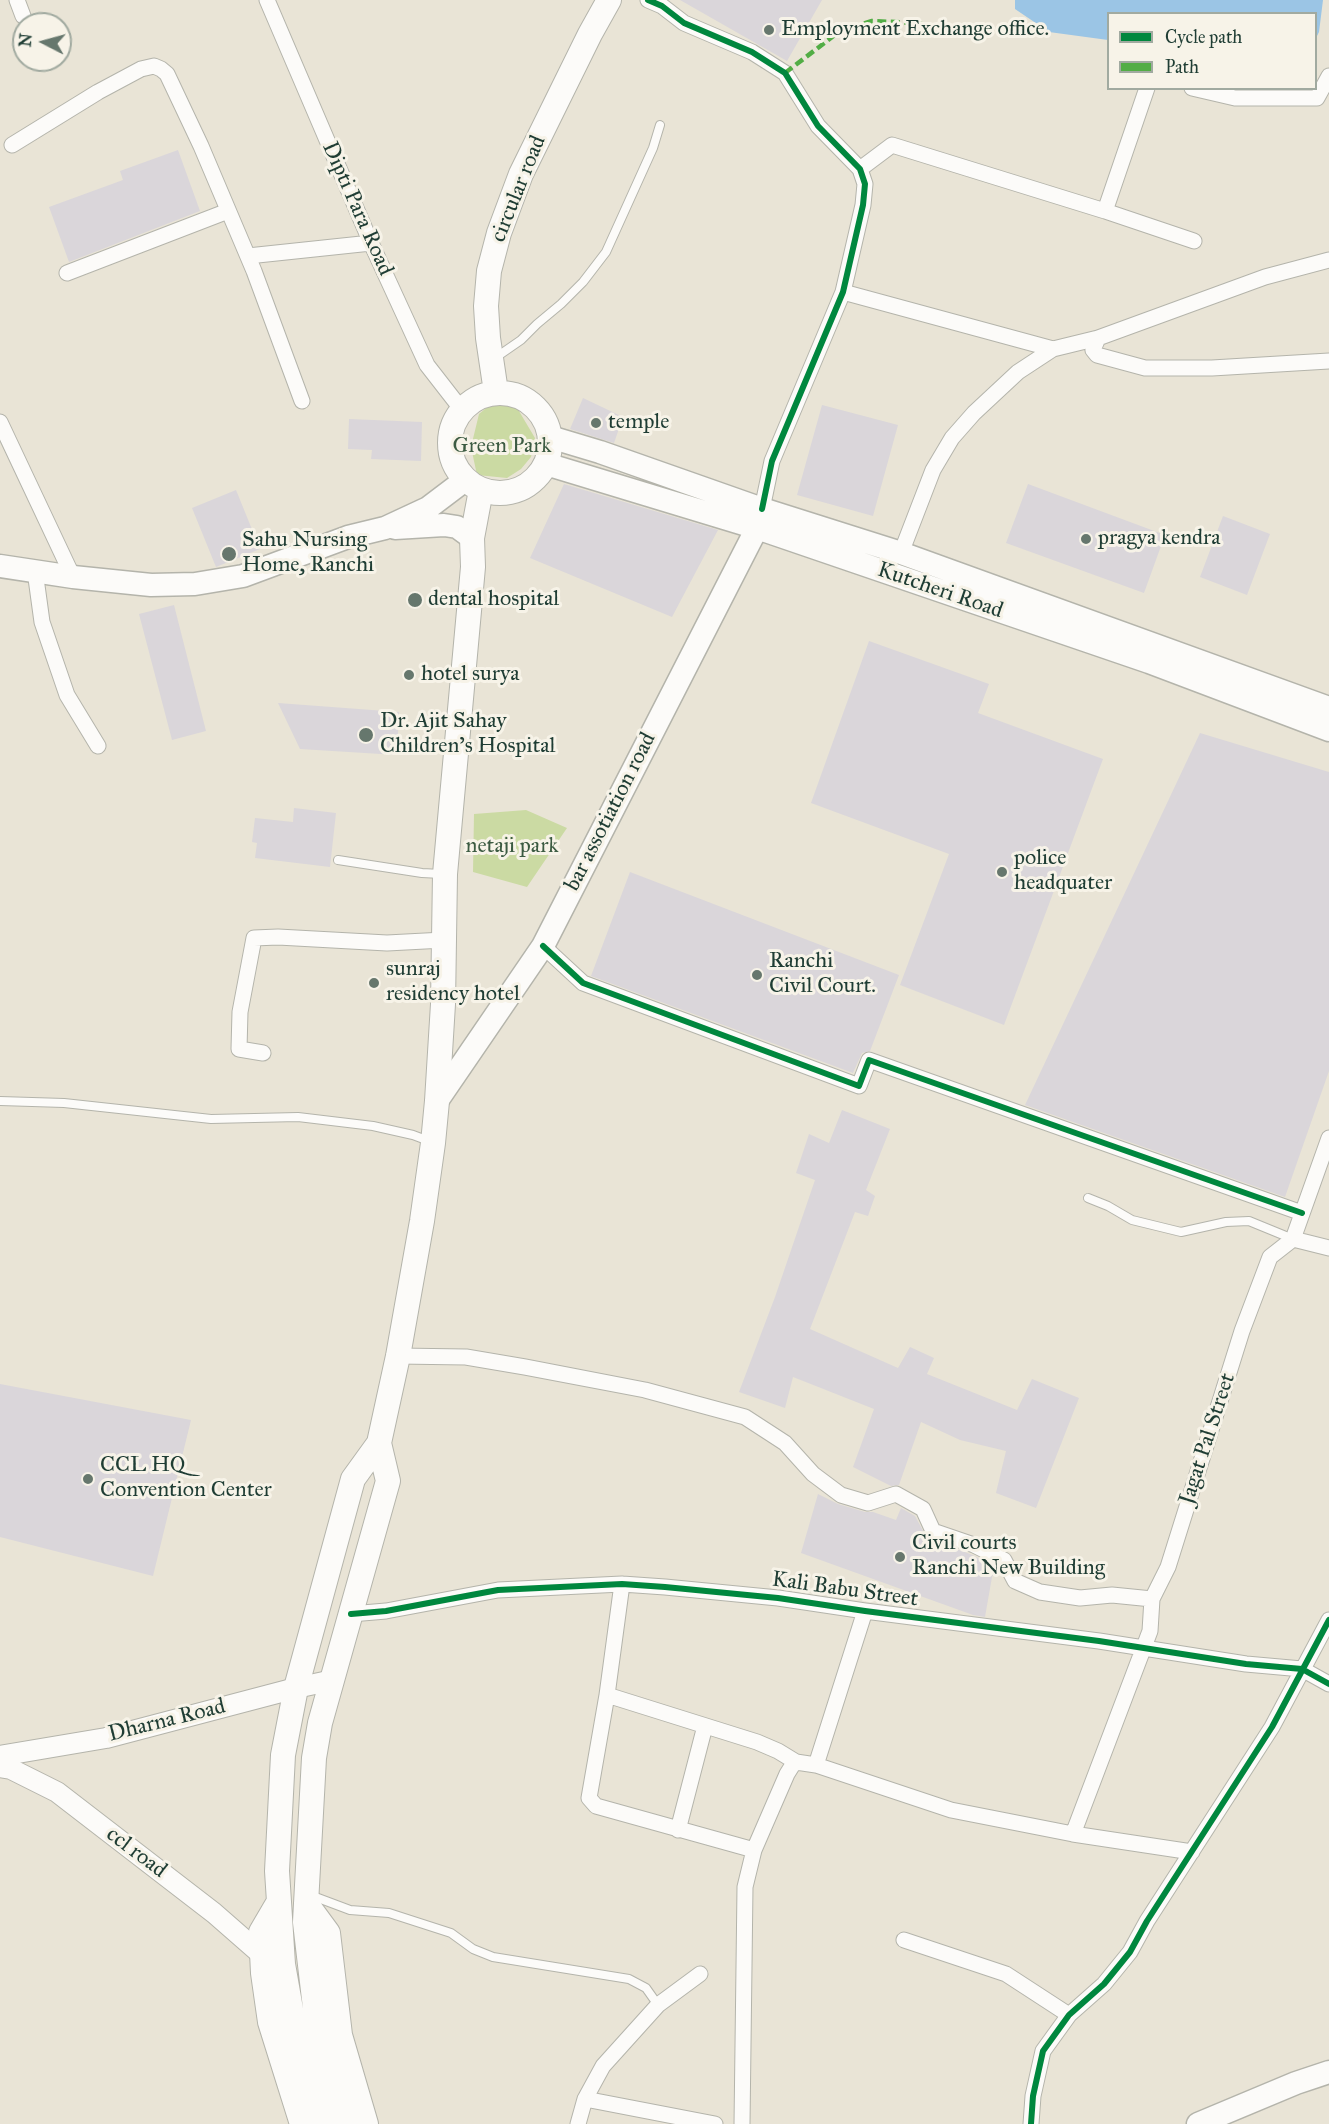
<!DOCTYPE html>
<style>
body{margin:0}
#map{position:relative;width:1329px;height:2124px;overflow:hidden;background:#e9e4d6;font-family:"IM FELL Great Primer",serif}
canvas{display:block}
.legend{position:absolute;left:1107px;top:12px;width:210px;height:78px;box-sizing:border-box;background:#f7f3e8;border:2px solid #a1aaa0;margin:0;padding:8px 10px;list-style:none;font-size:18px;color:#1f3d34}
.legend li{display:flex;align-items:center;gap:12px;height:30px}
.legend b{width:30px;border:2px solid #a1aaa0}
.north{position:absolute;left:12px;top:12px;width:60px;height:60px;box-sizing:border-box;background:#f7f3e8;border:2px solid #a1aaa0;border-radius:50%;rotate:276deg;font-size:16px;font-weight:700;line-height:24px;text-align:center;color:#1f3d34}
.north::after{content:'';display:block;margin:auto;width:21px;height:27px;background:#66776d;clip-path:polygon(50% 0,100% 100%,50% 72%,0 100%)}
</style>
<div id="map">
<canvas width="1329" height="2124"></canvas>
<ul class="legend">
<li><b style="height:8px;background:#00873e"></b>Cycle path</li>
<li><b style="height:8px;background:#52ad45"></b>Path</li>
</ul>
<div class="north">N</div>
</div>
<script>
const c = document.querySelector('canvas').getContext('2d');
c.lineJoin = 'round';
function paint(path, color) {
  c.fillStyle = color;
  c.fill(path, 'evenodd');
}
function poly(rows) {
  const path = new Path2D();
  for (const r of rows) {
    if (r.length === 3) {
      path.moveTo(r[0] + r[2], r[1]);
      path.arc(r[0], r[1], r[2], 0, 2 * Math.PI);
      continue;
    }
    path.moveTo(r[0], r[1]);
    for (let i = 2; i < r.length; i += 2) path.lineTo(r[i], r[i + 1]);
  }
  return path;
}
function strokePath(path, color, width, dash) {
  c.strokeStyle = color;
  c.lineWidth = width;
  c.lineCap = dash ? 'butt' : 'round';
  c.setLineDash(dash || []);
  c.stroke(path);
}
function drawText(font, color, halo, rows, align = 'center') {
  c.font = font + ' "IM FELL Great Primer",serif';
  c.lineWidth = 6;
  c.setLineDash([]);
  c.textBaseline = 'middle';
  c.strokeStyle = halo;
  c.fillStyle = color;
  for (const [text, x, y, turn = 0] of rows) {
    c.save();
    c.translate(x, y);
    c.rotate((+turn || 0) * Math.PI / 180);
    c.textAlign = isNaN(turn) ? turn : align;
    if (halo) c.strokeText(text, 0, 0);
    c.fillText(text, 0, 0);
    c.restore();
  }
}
const green = poly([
 [498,398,513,401,535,438,531,457,521,469,507,478,477,475,471,447,479,414],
 [526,810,567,828,527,887,473,872,474,814]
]);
const water = poly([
 [1015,0,1323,0,1319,32,1316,38,1316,14,1108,14,1108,40,1049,32,1015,9]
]);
const building = poly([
 [680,0,822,0,787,61],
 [178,150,200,211,69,262,49,207,123,180,120,171],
 [583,398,623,417,614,443,570,429],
 [822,405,898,425,873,516,797,495],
 [349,419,422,422,421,461,371,459,372,450,348,449],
 [564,484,718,530,672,617,530,558],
 [1028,484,1165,535,1144,593,1006,543],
 [236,490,260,549,216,567,192,508],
 [1223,516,1270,534,1247,595,1200,577],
 [174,605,206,731,172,740,139,614],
 [869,641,989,684,978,713,1103,759,1004,1025,900,985,949,854,811,803],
 [278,703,399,712,397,755,300,749],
 [1200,733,1329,772,1329,1071,1285,1197,1025,1105],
 [294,808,336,813,330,867,255,858,257,843,252,842,255,818,293,822],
 [630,872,899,975,870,1051,862,1053,853,1073,591,976],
 [842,1110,890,1129,866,1190,875,1196,868,1216,855,1212,810,1329,898,1368,910,1347,934,1358,927,1374,1017,1410,1032,1379,1079,1398,1036,1508,996,1493,1006,1451,960,1440,921,1422,899,1485,891,1486,853,1467,874,1409,793,1377,785,1408,739,1392,775,1297,815,1180,796,1173,809,1134,829,1143],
 [0,1384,191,1420,153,1576,0,1537],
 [818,1494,838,1504,865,1512,873,1512,896,1520,901,1508,915,1516,927,1538,970,1554,997,1567,992,1577,985,1617,973,1615,801,1553]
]);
const service = poly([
 [495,358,521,340,537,324,561,304,583,282,606,252,653,148,660,125],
 [338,860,422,873,441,874],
 [0,1101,64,1103,211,1119,298,1117,373,1126,413,1135,429,1141],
 [1088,1198,1108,1206,1132,1220,1181,1232,1226,1222,1249,1221,1293,1239],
 [310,1895,350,1910,389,1913,451,1933,473,1949,493,1957,629,1979,646,1988,658,2005]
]);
const minor = poly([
 [17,0,23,16],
 [267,0,371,243,427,365,462,410],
 [648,0,662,6,684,23,752,52,785,73,818,126,860,169,865,184,863,205,843,292,772,461,762,509],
 [1192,88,1235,98,1317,98,1329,76],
 [12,145,98,92,141,69,154,66,161,69,167,74,201,146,254,271,302,401],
 [860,169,892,145,1105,211,1194,241],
 [1105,211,1147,88],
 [248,256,371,243],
 [67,273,228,211],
 [843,292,1053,349],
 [1098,338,1093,350,1097,355,1145,368,1212,368,1329,361],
 [0,422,73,577],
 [901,553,933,470,952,438,974,413,1018,372,1053,349,1098,338,1265,277,1329,260],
 [35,571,42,622,67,695,98,746],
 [543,946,583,983,859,1086,869,1060,1302,1213],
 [263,1053,239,1049,240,1012,254,938,278,937,387,943,444,940],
 [1329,1138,1293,1239,1329,1248],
 [398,1356,466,1357,525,1367,645,1390,745,1417,785,1443,813,1474,841,1495,868,1503,896,1494,923,1509,933,1531,974,1545,1004,1560,1015,1581,1040,1592,1080,1598,1112,1595,1152,1599],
 [622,1584,607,1695,589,1798,596,1806,754,1850],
 [351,1614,386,1611,498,1590,622,1584,665,1587,778,1598,865,1611,1099,1641,1246,1664,1302,1669,1329,1684],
 [607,1695,757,1742,778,1751,796,1762],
 [816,1765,865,1611],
 [678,1830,705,1726],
 [1073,1834,1150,1631,1152,1599,1168,1567,1242,1331,1270,1257,1293,1239],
 [904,1940,1006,1974,1069,2015],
 [585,2099,715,2124],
 [578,2124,585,2099,603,2066,658,2005,700,1974],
 [742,2124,745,1887,754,1850,787,1774,792,1766,796,1762,816,1765,951,1810,1073,1834,1192,1852],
 [1031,2124,1033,2096,1043,2051,1069,2015,1104,1984,1130,1952,1147,1921,1272,1727,1329,1620]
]);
const tertiary = poly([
 [0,1756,106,1738,296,1688,333,1680],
 [0,1767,11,1769,57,1792,214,1913,262,1955]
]);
const secondary = poly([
 [550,437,600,452,762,509,901,553,1329,708],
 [546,464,757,528,1149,662,1329,730],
 [395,528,444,525,457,527,472,538],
 [0,566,73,577,151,585,195,584,243,576,348,537,385,528,428,508,465,480],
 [437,1101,543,946,757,528,761,513],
 [1198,2124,1296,2083,1329,2072]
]);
const primary = poly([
 [496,392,488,338,486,306,489,271,499,233,521,174,590,34,609,0],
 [500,443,50],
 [278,1903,261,1932,263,1973,270,2022,302,2124],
 [306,1903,328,1933,340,2035,366,2124],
 [324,2124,313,2096,295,2032,283,1964,277,1871,283,1755,296,1688,353,1479,379,1443,398,1356,422,1221,433,1143,437,1101,443,1004,445,874,473,567,472,538,481,490],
 [348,2124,335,2090,318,2033,305,1922,314,1758,320,1723,388,1481,379,1443]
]);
const quiet = poly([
 [785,73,840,31,872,21,917,23,952,31]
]);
const cycleway = poly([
 [648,0,662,6,684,23,752,52,785,73,818,126,860,169,865,184,863,205,843,292,772,461,762,509],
 [543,946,583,983,859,1086,869,1060,1302,1213],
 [351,1614,386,1611,498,1590,622,1584,665,1587,778,1598,865,1611,1099,1641,1246,1664,1302,1669,1329,1684],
 [1031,2124,1033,2096,1043,2051,1069,2015,1104,1984,1130,1952,1147,1921,1272,1727,1329,1620]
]);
const markers = [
 [769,30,6,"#66776d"],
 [596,423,6,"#66776d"],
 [1086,539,6,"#66776d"],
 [229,554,8,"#66776d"],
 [415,600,8,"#66776d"],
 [409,675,6,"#66776d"],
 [366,735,8,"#66776d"],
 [1002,872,6,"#66776d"],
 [757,975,6,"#66776d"],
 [374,983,6,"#66776d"],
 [88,1479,6,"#66776d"],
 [900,1557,6,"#66776d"]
];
const poiNames = [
 ["Employment Exchange office.",781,30],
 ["temple",608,423],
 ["pragya kendra",1098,539],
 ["Sahu Nursing",242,541],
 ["Home, Ranchi",242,566],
 ["dental hospital",428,600],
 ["hotel surya",421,675],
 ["Dr. Ajit Sahay",380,722],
 ["Children's Hospital",380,747],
 ["police",1014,859],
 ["headquater",1014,884],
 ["Ranchi",769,962],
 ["Civil Court.",769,987],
 ["sunraj",386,970],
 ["residency hotel",386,995],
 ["CCL HQ",100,1466],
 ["Convention Center",100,1491],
 ["Civil courts",912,1544],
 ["Ranchi New Building",912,1569]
];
const streetNames = [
 ["circular road",519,189,-68],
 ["Dipti Para Road",357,209,66],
 ["Kutcheri Road",940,591,19],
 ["bar assotiation road",611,812,-63],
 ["Jagat Pal Street",1208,1439,-72],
 ["Kali Babu Street",845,1590,8],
 ["Dharna Road",167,1721,-14],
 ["ccl road",136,1853,37]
];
const parkNames = [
 ["Green Park",502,447],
 ["netaji park",512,847]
];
paint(green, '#cbdaa3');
paint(water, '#9bc5e5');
paint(building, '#dad6da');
strokePath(service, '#b4b4ab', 10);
strokePath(minor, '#b4b4ab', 17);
strokePath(tertiary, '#b4b4ab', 22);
strokePath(secondary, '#b4b4ab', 25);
strokePath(primary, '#b4b4ab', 26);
strokePath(service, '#fcfbf9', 8);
strokePath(minor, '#fcfbf9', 15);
strokePath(tertiary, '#fcfbf9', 20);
strokePath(secondary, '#fcfbf9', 22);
strokePath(primary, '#fcfbf9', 24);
strokePath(quiet, '#52ad45', 4.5, [9, 4.5]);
strokePath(cycleway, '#00873e', 6);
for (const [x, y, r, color] of markers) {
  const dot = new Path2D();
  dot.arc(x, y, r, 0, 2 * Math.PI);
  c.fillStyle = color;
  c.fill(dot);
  strokePath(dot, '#f7f3e8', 2);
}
drawText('22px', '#1f3d34', '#f7f3e8', poiNames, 'left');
drawText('22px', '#1f3d34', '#f7f3e8', streetNames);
drawText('22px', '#3c5b42', '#f7f3e8', parkNames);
</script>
